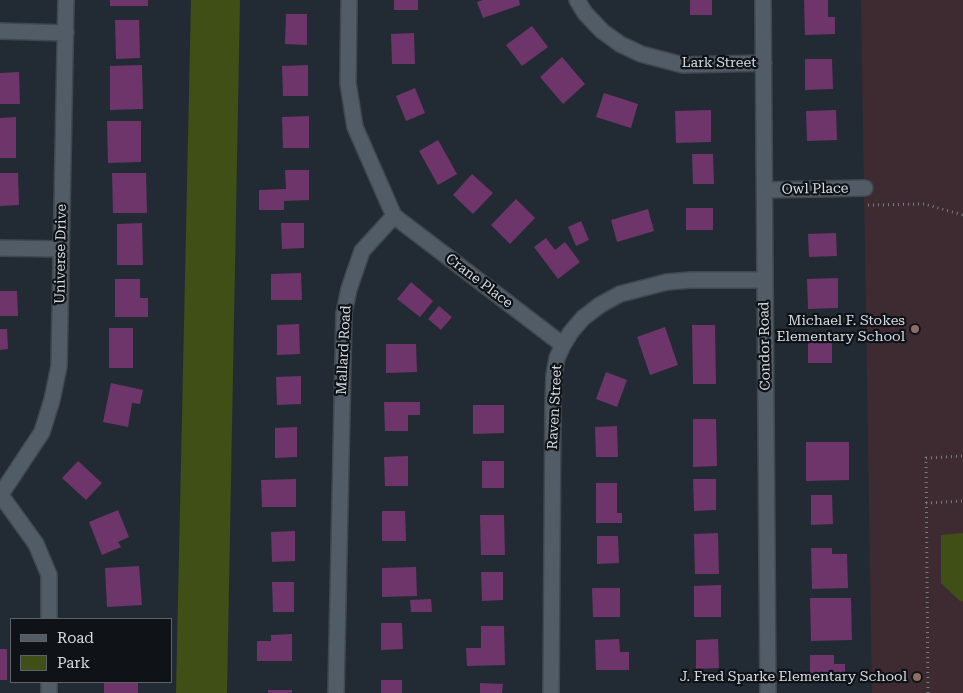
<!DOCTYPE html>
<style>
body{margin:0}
#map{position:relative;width:963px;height:693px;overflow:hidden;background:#222b34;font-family:"Roboto Serif",serif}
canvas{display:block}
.legend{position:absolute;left:10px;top:618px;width:162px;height:65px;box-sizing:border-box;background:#0f1317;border:1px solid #5e6368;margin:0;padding:6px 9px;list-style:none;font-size:15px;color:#d5dbe1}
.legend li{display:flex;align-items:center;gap:10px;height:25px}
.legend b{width:25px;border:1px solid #5e6368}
</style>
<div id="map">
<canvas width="963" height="693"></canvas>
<ul class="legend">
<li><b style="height:6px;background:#515c66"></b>Road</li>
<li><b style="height:14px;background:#404f15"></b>Park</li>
</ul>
</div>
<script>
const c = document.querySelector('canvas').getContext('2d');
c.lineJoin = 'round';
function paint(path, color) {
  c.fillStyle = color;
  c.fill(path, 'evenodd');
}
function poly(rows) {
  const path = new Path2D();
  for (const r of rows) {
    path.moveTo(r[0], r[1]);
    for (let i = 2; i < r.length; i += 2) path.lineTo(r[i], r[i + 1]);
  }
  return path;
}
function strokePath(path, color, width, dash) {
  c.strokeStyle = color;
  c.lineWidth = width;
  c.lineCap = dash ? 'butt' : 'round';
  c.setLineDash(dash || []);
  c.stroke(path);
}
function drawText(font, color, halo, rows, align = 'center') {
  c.font = font + ' "Roboto Serif",serif';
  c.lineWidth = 4.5;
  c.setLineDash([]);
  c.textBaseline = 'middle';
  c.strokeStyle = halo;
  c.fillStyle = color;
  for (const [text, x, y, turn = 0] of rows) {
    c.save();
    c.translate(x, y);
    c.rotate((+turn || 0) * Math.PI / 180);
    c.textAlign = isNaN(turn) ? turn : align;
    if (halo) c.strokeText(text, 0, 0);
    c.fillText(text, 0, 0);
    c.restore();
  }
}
const education = poly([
 [861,0,963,0,963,693,872,693]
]);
const green = poly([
 [191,0,240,0,227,693,176,693],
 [963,533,963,600,961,602,941,583,941,535]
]);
const building = poly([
 [110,0,148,0,148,6,110,6],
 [394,0,418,0,418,10,394,10],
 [483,0,519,0,520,5,483,18,477,2],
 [690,0,712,0,712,15,690,15],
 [804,0,828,0,828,17,835,17,835,34,805,35],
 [286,14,307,14,307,45,285,44],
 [115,20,139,20,140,58,116,59],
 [532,26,548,47,522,66,506,45],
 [414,33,415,64,392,64,391,34],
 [562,57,585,84,563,104,540,77],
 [805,59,832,59,833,89,805,90],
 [142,65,143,109,110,110,110,66],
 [308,65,308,96,283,96,282,66],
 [19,72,20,104,0,104,0,73],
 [415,88,425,113,406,121,396,96],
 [604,93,638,104,631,128,596,117],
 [711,110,711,142,676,143,675,111],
 [836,110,837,140,807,141,806,111],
 [309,116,309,148,283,148,282,117],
 [16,117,16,158,0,158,0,118],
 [107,121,141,121,141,162,108,163],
 [438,140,457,174,438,185,419,151],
 [692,154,713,154,714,184,693,184],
 [285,170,309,170,309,200,284,201,284,210,259,210,259,190,286,189],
 [0,173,18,173,19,205,0,206],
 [112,173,146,173,147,213,113,213],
 [472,174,493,193,473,214,453,195],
 [516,199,535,218,510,244,491,225],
 [686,208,713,208,713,230,686,230],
 [648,209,654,231,617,242,611,220],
 [581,221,589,240,576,246,568,227],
 [142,223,143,265,117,265,117,224],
 [281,223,304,223,304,248,282,249],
 [836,233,837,256,809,257,808,234],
 [546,238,555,250,565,242,580,262,558,279,534,247],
 [301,273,302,300,271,300,271,274],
 [838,278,838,308,808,309,807,279],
 [115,279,140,279,140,298,148,298,148,317,115,317],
 [411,282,433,301,420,317,397,299],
 [0,291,17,291,18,316,0,316],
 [439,306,452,317,441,330,428,319],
 [299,324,300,354,277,355,277,325],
 [692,325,715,325,716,384,693,384],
 [665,327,678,365,650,375,637,337],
 [109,328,133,328,133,368,109,368],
 [0,329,7,329,8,349,0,350],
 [832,332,832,363,808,363,808,333],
 [386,344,416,344,417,372,386,373],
 [606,372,627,380,617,407,596,399],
 [301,376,301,404,277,405,276,377],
 [111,383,143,390,140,404,132,403,128,427,103,422],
 [384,402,420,402,420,415,408,415,408,431,385,431],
 [473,405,504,405,504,433,473,434],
 [693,419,716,419,717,466,693,467],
 [617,426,618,457,596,457,595,427],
 [297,427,297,457,275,458,275,428],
 [806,442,849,442,849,480,806,481],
 [408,456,408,486,385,486,384,457],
 [78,461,102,483,86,500,62,478],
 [482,461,504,461,504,488,482,488],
 [296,479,296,507,262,507,261,480],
 [693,479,716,479,716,510,694,511],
 [596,483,617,483,617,513,622,513,622,523,596,523],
 [811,495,832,495,833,524,811,525],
 [118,510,129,537,118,542,121,547,102,555,89,522],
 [382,511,405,511,406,541,382,541],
 [480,515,504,515,505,555,481,555],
 [295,531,295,561,272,562,271,532],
 [718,533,719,574,695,574,694,534],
 [597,536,618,536,619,563,597,564],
 [811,548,832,548,832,554,847,554,848,588,812,589],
 [139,566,142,605,107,607,105,568],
 [416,567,417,596,382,597,382,568],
 [481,572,503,572,503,600,482,601],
 [272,582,294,582,294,612,273,612],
 [721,585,721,617,694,617,694,586],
 [592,588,620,588,620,617,593,617],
 [810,598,851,598,852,640,811,641],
 [431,599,432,612,411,612,410,600],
 [381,623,402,623,403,649,381,650],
 [481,626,504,626,505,665,467,666,466,648,481,648],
 [292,634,292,661,257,661,257,641,271,641,271,635],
 [619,639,620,652,629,652,629,670,596,670,595,640],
 [718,639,719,668,696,669,696,640],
 [0,649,7,649,7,680,0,680],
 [810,655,834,655,834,664,845,664,845,683,810,683],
 [381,680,402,680,402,693,381,693],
 [104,682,138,682,138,693,104,693],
 [480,683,503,684,502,693,480,693],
 [268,690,292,690,292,693,268,693]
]);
const path = poly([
 [868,205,924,204,963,215],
 [926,503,963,501],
 [928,693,926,458,963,456]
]);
const street = poly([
 [577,0,585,13,602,31,620,44,641,54,683,65,764,63],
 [763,0,768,693],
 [0,31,66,33],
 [766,190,865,188],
 [394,216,563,345],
 [0,248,61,249],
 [0,494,36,544,49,575,49,619],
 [1,494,42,432,52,400,59,366,66,0],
 [49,693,49,682],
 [336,693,344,313,349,289,362,251,394,216,355,127,348,83,349,0],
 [551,693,553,404,554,375,557,358,563,345,571,332,583,318,600,305,620,294,667,282,690,280,764,280]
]);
const markers = [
 [915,329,5,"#8d6e63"],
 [917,677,5,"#8d6e63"]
];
const streetNames = [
 ["Lark Street",719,63],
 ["Owl Place",815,189,-1],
 ["Universe Drive",61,254,-89],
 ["Crane Place",479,281,37],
 ["Condor Road",765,346,-91],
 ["Mallard Road",344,350,-87],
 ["Raven Street",555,407,-87]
];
const poiNames = [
 ["Michael F. Stokes",905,321],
 ["Elementary School",905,337],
 ["J. Fred Sparke Elementary School",907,677]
];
paint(education, '#3e2b32');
paint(green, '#404f15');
paint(building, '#6d356a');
strokePath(street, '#40484e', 18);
strokePath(path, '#757d84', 3, [1, 4]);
strokePath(street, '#515c66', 15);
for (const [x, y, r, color] of markers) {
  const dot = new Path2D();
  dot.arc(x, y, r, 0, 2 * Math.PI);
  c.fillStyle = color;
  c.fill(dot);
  strokePath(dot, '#0f1317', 2);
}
drawText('14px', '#d5dbe1', '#0f1317', streetNames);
drawText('14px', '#d5dbe1', '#0f1317', poiNames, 'right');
</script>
